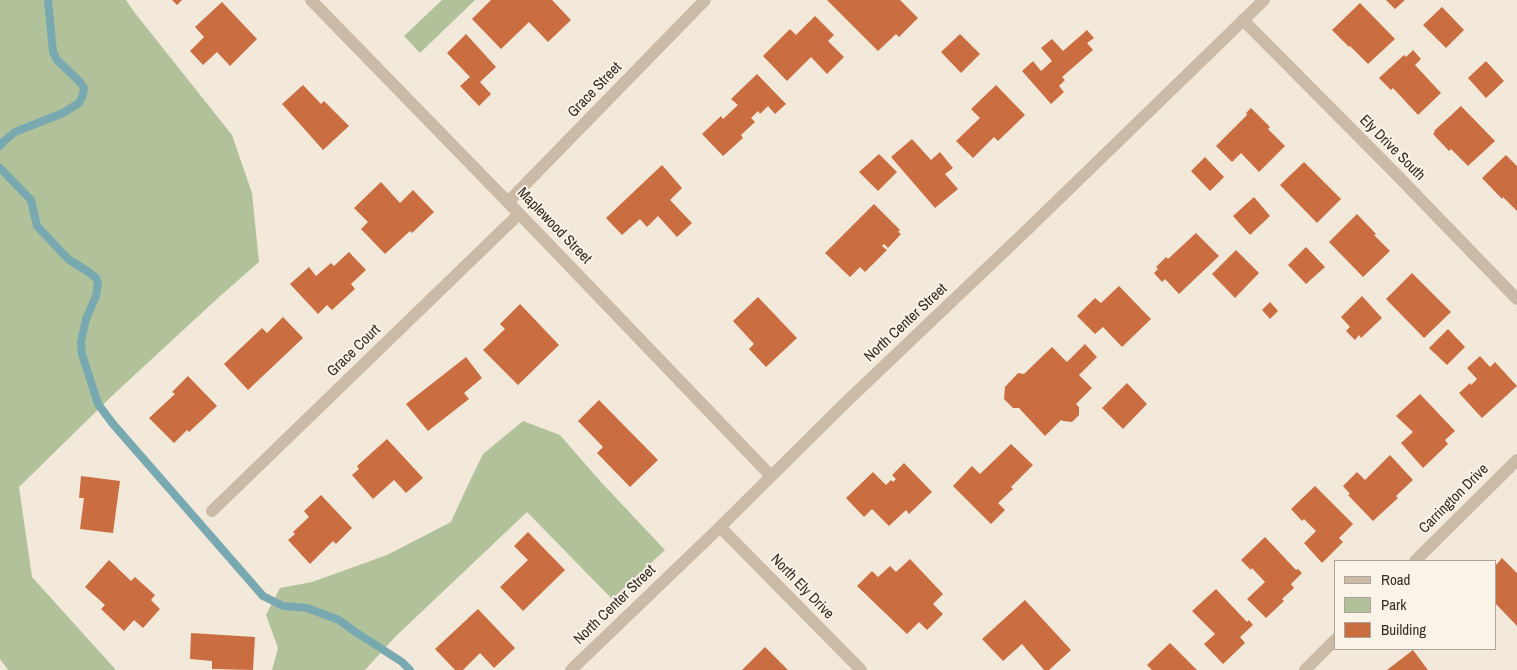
<!DOCTYPE html>
<style>
body{margin:0}
#map{position:relative;width:1517px;height:670px;overflow:hidden;background:#f3e9da;font-family:"Archivo Narrow",sans-serif}
canvas{display:block}
.legend{position:absolute;left:1334px;top:560px;width:162px;height:90px;box-sizing:border-box;background:#faf3e7;border:1px solid #aca49a;margin:0;padding:6px 9px;list-style:none;font-size:15px;color:#372d27}
.legend li{display:flex;align-items:center;gap:10px;height:25px}
.legend b{width:25px;border:1px solid #aca49a}
</style>
<div id="map">
<canvas width="1517" height="670"></canvas>
<ul class="legend">
<li><b style="height:6px;background:#cbbaa6"></b>Road</li>
<li><b style="height:14px;background:#b1c29a"></b>Park</li>
<li><b style="height:14px;background:#ca6e41"></b>Building</li>
</ul>
</div>
<script>
const c = document.querySelector('canvas').getContext('2d');
c.lineJoin = 'round';
function paint(path, color) {
  c.fillStyle = color;
  c.fill(path, 'evenodd');
}
function poly(rows) {
  const path = new Path2D();
  for (const r of rows) {
    path.moveTo(r[0], r[1]);
    for (let i = 2; i < r.length; i += 2) path.lineTo(r[i], r[i + 1]);
  }
  return path;
}
function strokePath(path, color, width, dash) {
  c.strokeStyle = color;
  c.lineWidth = width;
  c.lineCap = dash ? 'butt' : 'round';
  c.setLineDash(dash || []);
  c.stroke(path);
}
function drawText(font, color, halo, rows, align = 'center') {
  c.font = font + ' "Archivo Narrow",sans-serif';
  c.lineWidth = 4;
  c.setLineDash([]);
  c.textBaseline = 'middle';
  c.strokeStyle = halo;
  c.fillStyle = color;
  for (const [text, x, y, turn = 0] of rows) {
    c.save();
    c.translate(x, y);
    c.rotate((+turn || 0) * Math.PI / 180);
    c.textAlign = isNaN(turn) ? turn : align;
    if (halo) c.strokeText(text, 0, 0);
    c.fillText(text, 0, 0);
    c.restore();
  }
}
const green = poly([
 [0,0,126,0,135,13,232,135,252,193,259,262,219,297,114,394,19,487,32,577,116,670,8,670,0,659],
 [442,0,475,0,420,53,404,36],
 [523,421,560,435,600,481,665,550,612,599,527,512,395,637,365,670,272,670,278,648,266,615,280,588,312,582,387,555,451,522,466,489,483,454]
]);
const stream = poly([
 [0,146,4,141,15,132,63,113,79,103,83,95,84,88,80,82,57,60,53,52,48,0],
 [0,168,31,200,37,226,68,259,87,271,96,278,98,283,96,296,86,319,81,342,82,354,98,404,113,424,263,596,283,606,307,608,339,620,357,633,402,662,410,670]
]);
const building = poly([
 [172,0,182,0,177,5],
 [491,0,552,0,571,20,548,42,529,22,501,49,472,19],
 [827,0,900,0,918,18,899,37,896,34,878,51],
 [1386,0,1405,0,1395,9],
 [222,2,257,39,230,66,217,52,203,65,190,51,204,37,195,27],
 [1360,3,1395,39,1368,64,1350,46,1349,47,1332,30],
 [1442,7,1464,30,1446,48,1423,25],
 [815,16,834,35,828,41,844,57,827,74,811,57,787,81,763,56,790,29,796,35],
 [1087,30,1094,38,1087,43,1093,50,1062,77,1065,80,1059,86,1064,92,1051,104,1022,71,1033,61,1041,71,1052,61,1041,48,1052,39,1063,51],
 [466,34,496,67,480,82,491,94,479,106,460,86,470,77,447,53],
 [960,34,980,54,961,73,941,52],
 [1413,50,1421,59,1415,65,1441,93,1418,115,1393,88,1391,90,1379,78,1404,55,1406,57],
 [1486,61,1504,81,1486,98,1468,78],
 [757,74,786,104,775,114,768,106,760,114,758,111,751,118,755,122,741,135,743,138,723,156,702,134,721,116,723,119,738,105,731,99],
 [303,85,321,104,324,101,349,126,323,150,282,104],
 [996,85,1025,115,998,141,994,137,973,158,956,141,980,118,971,109],
 [1461,106,1495,141,1468,166,1451,149,1449,151,1433,134,1435,132,1434,131],
 [1251,108,1270,127,1268,129,1285,146,1259,172,1241,153,1232,162,1216,146,1247,115,1246,113],
 [912,139,931,160,940,152,953,168,945,174,958,189,935,208,891,157],
 [879,154,897,172,878,191,859,172],
 [1506,155,1517,166,1517,211,1503,197,1502,199,1482,178],
 [1205,157,1224,177,1210,191,1191,171],
 [1304,162,1341,199,1317,223,1280,185],
 [662,165,682,188,670,200,692,223,677,237,658,216,647,227,640,219,622,235,606,218],
 [381,182,400,203,413,190,434,212,412,233,410,231,385,254,361,229,368,222,354,208],
 [1254,197,1270,216,1250,235,1233,216],
 [874,204,900,230,898,232,901,234,888,248,884,244,882,246,887,250,865,272,860,267,850,277,825,253],
 [1357,214,1376,234,1374,235,1390,251,1363,277,1329,242],
 [1196,233,1219,256,1179,294,1165,279,1162,282,1154,273,1158,269,1156,267,1166,257,1168,259],
 [1306,247,1325,267,1306,284,1288,265],
 [1236,250,1259,273,1235,298,1212,274],
 [349,252,366,270,351,284,355,289,332,310,327,305,318,314,290,284,309,267,316,276,331,263,334,266],
 [1412,273,1451,312,1424,338,1386,299],
 [1119,286,1151,319,1122,347,1103,327,1095,334,1077,316,1095,298,1101,303],
 [1362,296,1382,318,1361,338,1359,335,1355,340,1346,331,1350,327,1341,317],
 [758,297,797,338,766,367,749,349,754,344,733,321],
 [1270,302,1278,311,1270,319,1262,310],
 [520,304,559,345,518,385,483,350,505,329,500,324],
 [283,317,303,338,248,390,224,364,262,328,267,333],
 [1448,329,1465,347,1447,365,1429,348],
 [1085,344,1097,357,1079,375,1092,388,1076,404,1079,407,1079,415,1072,422,1063,421,1061,420,1045,436,1019,408,1013,408,1004,399,1005,387,1018,373,1024,374,1052,347,1067,362],
 [1480,356,1490,367,1495,362,1517,386,1482,418,1459,393,1470,383,1471,385,1477,379,1467,368],
 [466,357,482,378,464,393,469,399,428,431,406,404],
 [188,376,217,406,189,432,187,430,174,443,149,418,175,394,172,392],
 [1127,383,1147,404,1123,429,1102,408],
 [1420,394,1455,431,1445,440,1448,444,1423,468,1401,443,1413,432,1396,416],
 [599,400,658,460,630,487,597,453,603,447,578,421],
 [387,439,423,478,406,493,394,480,373,499,352,475,359,469,357,466],
 [1011,444,1033,465,1011,487,1013,489,998,503,1005,510,991,524,953,486,972,466,980,474],
 [1390,455,1413,480,1396,496,1398,498,1373,521,1348,495,1350,494,1343,486,1357,472,1365,480],
 [904,463,932,492,909,514,906,510,889,526,872,509,864,517,846,498,873,472,886,485,891,480,893,482,896,479,892,475],
 [81,476,120,481,113,533,80,529,84,498,79,498],
 [1315,486,1353,524,1339,538,1343,542,1322,563,1304,543,1316,531,1304,519,1302,521,1291,509],
 [321,495,352,528,336,544,333,541,310,564,288,540,295,534,293,532,309,517,304,511],
 [528,532,565,570,523,611,500,587,528,560,514,546],
 [1265,537,1296,570,1298,569,1302,573,1291,584,1294,588,1282,599,1284,601,1266,618,1247,599,1265,582,1252,568,1251,570,1241,560],
 [1502,558,1517,573,1517,626,1496,604,1496,565],
 [910,559,943,594,933,604,943,614,927,630,919,622,907,634,857,586,872,571,878,577,890,566,896,572],
 [109,560,131,581,135,577,155,595,151,600,160,609,143,628,134,620,124,631,101,609,105,605,85,587],
 [1216,589,1247,622,1249,620,1253,625,1240,637,1245,643,1223,664,1204,644,1215,634,1192,611],
 [1025,600,1071,650,1049,670,1044,670,1022,644,1003,661,982,639],
 [478,609,515,648,494,668,480,653,463,670,455,670,435,649],
 [191,633,255,637,253,670,212,669,212,661,190,659],
 [1170,643,1197,670,1152,670,1147,665],
 [765,647,788,670,742,670],
 [1413,650,1428,670,1387,670]
]);
const minor = poly([
 [311,0,535,230,771,476],
 [1243,20,1393,171,1517,299],
 [508,202,705,0],
 [212,511,519,214],
 [720,527,861,670],
 [1415,561,1517,460],
 [1305,670,1336,639]
]);
const tertiary = poly([
 [571,670,720,527,844,404,1028,229,1264,0]
]);
const streetNames = [
 ["Grace Street",595,90,-46],
 ["Ely Drive South",1392,148,45],
 ["Maplewood Street",554,226,46],
 ["North Center Street",906,323,-43],
 ["Grace Court",354,351,-44],
 ["Carrington Drive",1454,499,-45],
 ["North Ely Drive",802,587,46],
 ["North Center Street",615,605,-44]
];
paint(green, '#b1c29a');
strokePath(stream, '#78a9b1', 8);
paint(building, '#ca6e41');
strokePath(minor, '#cbbaa6', 12);
strokePath(tertiary, '#cbbaa6', 12);
drawText('15px', '#372d27', '#faf3e7', streetNames);
</script>
